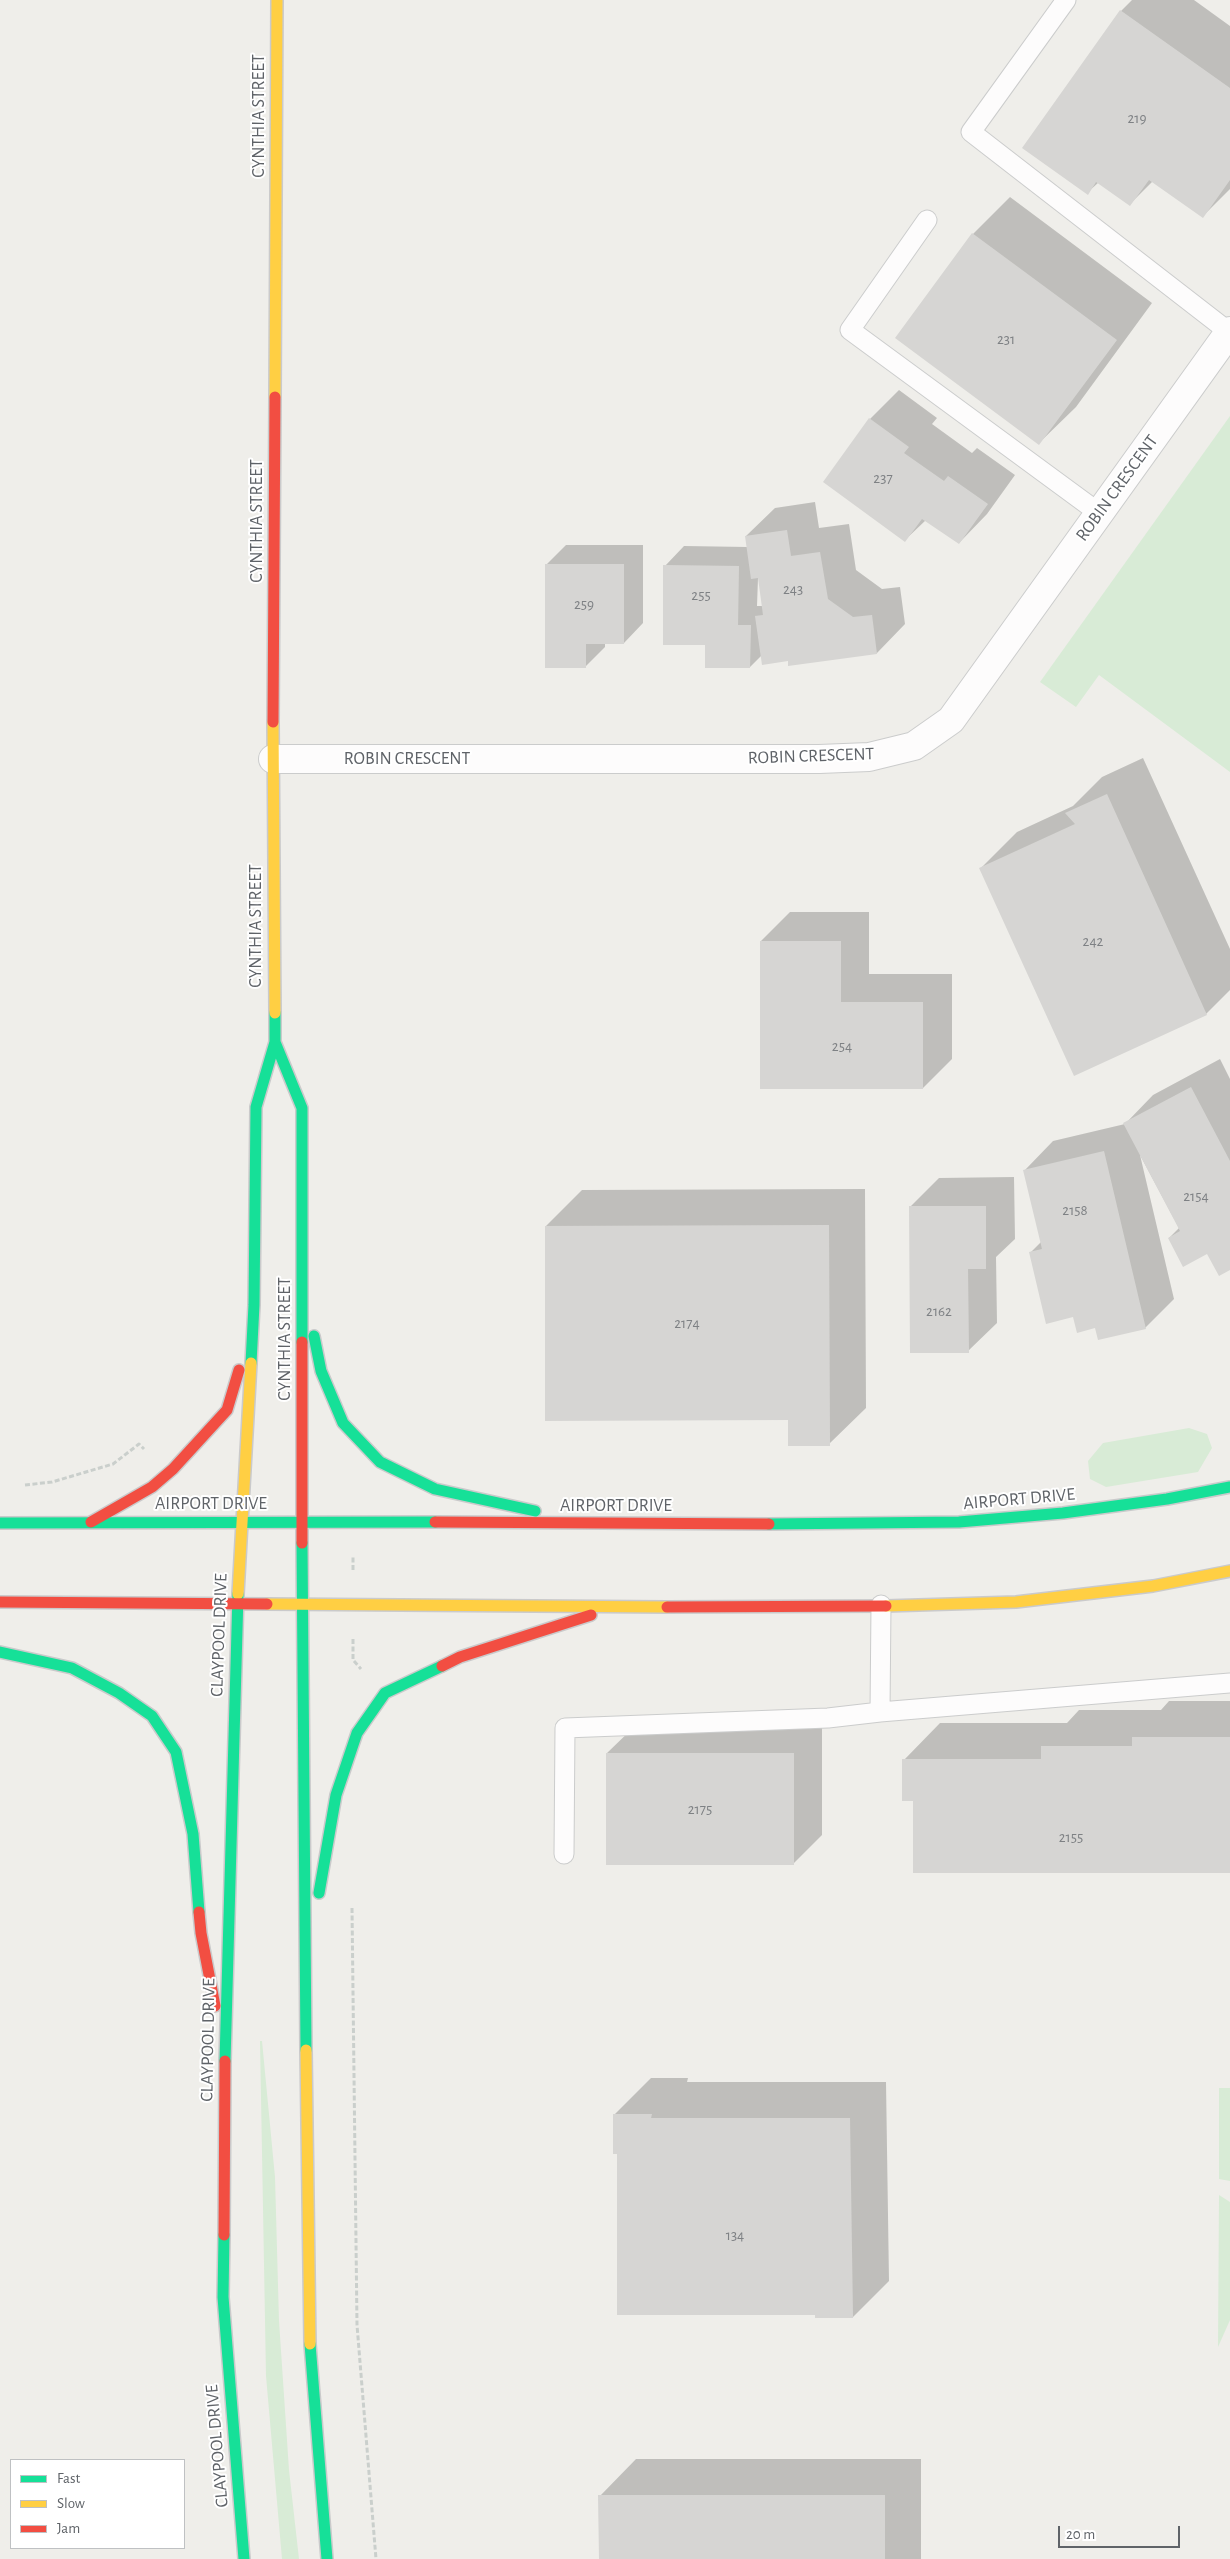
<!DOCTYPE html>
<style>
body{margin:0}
#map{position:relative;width:1230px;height:2559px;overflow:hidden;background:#efeeea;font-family:"Alegreya Sans",sans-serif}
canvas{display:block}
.legend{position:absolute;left:10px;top:2459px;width:175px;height:90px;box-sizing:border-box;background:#fff;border:1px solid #bfc1c3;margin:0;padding:6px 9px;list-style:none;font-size:15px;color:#5f6368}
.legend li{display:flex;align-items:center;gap:10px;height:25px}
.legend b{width:25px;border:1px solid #bfc1c3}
.scale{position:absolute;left:1058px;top:2526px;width:122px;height:22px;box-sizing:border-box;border:2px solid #5f6368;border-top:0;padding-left:6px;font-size:15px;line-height:18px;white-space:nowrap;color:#5f6368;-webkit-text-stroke:4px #fff;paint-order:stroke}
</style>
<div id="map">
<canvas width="1230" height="2559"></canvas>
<ul class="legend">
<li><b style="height:6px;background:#16e098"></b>Fast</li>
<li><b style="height:6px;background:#ffcf43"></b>Slow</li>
<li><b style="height:6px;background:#f24e42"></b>Jam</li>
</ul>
<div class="scale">20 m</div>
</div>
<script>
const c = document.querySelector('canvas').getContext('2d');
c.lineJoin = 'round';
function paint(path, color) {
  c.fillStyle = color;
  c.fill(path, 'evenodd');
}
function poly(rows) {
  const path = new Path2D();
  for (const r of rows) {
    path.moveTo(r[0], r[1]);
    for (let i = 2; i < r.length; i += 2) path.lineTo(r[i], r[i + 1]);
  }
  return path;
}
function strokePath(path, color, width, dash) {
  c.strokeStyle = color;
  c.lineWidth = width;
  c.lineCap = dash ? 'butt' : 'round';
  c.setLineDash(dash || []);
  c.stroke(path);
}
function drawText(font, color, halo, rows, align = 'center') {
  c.font = font + ' "Alegreya Sans",sans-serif';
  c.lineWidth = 4;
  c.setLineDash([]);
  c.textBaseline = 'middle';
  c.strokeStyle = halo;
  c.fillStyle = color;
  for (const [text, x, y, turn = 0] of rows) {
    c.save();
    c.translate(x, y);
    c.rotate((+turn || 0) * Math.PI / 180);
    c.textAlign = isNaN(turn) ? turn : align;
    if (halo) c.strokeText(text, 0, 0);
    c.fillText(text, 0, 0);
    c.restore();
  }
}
const green = poly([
 [1230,416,1230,772,1099,675,1076,707,1040,682],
 [1189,1428,1207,1434,1212,1448,1198,1472,1106,1487,1090,1479,1088,1461,1103,1443],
 [260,2041,262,2041,275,2177,279,2321,289,2470,299,2559,282,2559,266,2376],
 [1219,2088,1230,2088,1230,2181,1219,2179],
 [1219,2195,1230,2202,1230,2320,1218,2347]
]);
const shadow = poly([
 [1132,0,1194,0,1230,26,1230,189,1203,216,1153,181,1130,204,1099,182,1087,193,1024,148,1121,11],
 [1010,197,1152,303,1076,407,1039,443,897,338,973,234],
 [899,390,937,418,932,424,972,453,977,448,1015,475,987,514,959,543,926,520,905,540,825,482,870,419],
 [815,502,819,528,849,524,856,570,882,589,900,587,905,624,877,653,789,660,762,655,750,667,706,644,665,566,684,546,748,547,746,536,775,508],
 [758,578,759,578,763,606,757,606],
 [566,545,643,545,643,623,624,643,605,643,605,647,586,666,546,565],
 [1143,758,1230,949,1230,990,1206,1014,981,868,1017,832,1073,806,1102,777],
 [790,912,869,912,869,974,952,974,952,1059,923,1088,761,941],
 [1220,1059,1230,1079,1230,1268,1208,1252,1169,1238,1179,1228,1140,1155,1174,1299,1145,1328,1096,1327,1074,1316,1031,1252,1042,1241,1025,1170,1053,1141,1125,1124,1153,1095],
 [1014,1177,1015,1239,996,1257,997,1323,968,1351,910,1207,939,1178],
 [865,1189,866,1408,829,1444,790,1419,546,1226,582,1190],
 [1169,1701,1230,1701,1230,1872,914,1800,904,1760,940,1723,1067,1723,1079,1710,1161,1710],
 [636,1725,822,1725,822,1835,793,1864,607,1753],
 [651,2078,688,2078,687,2082,886,2082,889,2281,853,2317,817,2314,619,2153,614,2115],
 [636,2459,921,2459,921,2559,600,2559,600,2496]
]);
const building = poly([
 [1120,10,1230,88,1230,180,1203,218,1149,180,1130,206,1096,182,1088,195,1022,148],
 [972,233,1117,340,1039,445,895,338],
 [869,418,909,447,904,453,944,481,948,476,988,504,959,544,922,519,905,542,823,482],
 [787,530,791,556,820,552,828,599,853,617,872,615,877,654,788,666,788,661,762,665,755,616,763,615,758,578,751,579,745,536],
 [545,564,624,564,624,644,586,644,586,668,545,668],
 [663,565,739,566,738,625,751,625,750,668,705,668,705,645,663,645],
 [1107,794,1207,1015,1074,1076,979,868,1075,824,1065,813],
 [760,941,841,941,841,1002,923,1002,923,1089,760,1089],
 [1191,1087,1230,1161,1230,1270,1219,1276,1207,1254,1183,1267,1168,1238,1180,1231,1123,1123],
 [1104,1151,1146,1329,1098,1340,1095,1328,1077,1333,1073,1317,1046,1324,1029,1252,1042,1249,1023,1170],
 [909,1206,986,1206,986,1269,968,1269,969,1353,910,1353],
 [829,1225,830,1446,788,1446,788,1420,545,1421,545,1226],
 [1132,1737,1230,1737,1230,1873,913,1873,913,1801,902,1801,902,1759,1041,1759,1041,1746,1132,1746],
 [606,1753,794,1753,794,1865,606,1865],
 [613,2114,652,2114,651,2118,850,2118,853,2318,815,2318,815,2315,617,2315,617,2154,613,2154],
 [598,2495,885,2495,885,2559,599,2559]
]);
const path = poly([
 [25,1485,52,1482,113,1464,139,1444,144,1449],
 [353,1570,353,1556],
 [353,1639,353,1660,361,1669],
 [352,1908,357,2325,376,2559]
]);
const lane = poly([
 [1066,0,971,132,1229,332],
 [927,220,850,330,1099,513],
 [881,1605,880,1712,1230,1683],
 [564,1854,565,1728,828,1718,880,1712]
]);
const street = poly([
 [273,759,819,759,869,757,914,746,951,720,1230,331]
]);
const fast = poly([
 [275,1042,302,1108,302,1342],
 [314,1336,321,1371,343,1423,380,1462,435,1489,535,1511],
 [251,1363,254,1305,256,1107,275,1042,275,1013],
 [0,1523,435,1522],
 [769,1524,959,1522,1063,1513,1167,1499,1230,1487],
 [302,1543,306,2050],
 [0,1652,72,1668,119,1693,152,1716,176,1752,193,1834,199,1912],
 [319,1893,336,1795,357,1733,385,1693,442,1666],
 [225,2061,238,1594],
 [224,2235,223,2297,244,2559],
 [310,2344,327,2559]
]);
const slow = poly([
 [275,397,277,0],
 [273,722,275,1013],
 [238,1594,251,1363],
 [267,1604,667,1607],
 [886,1606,1016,1602,1153,1586,1230,1571],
 [306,2050,310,2344]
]);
const jam = poly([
 [273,722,275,397],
 [302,1342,302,1543],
 [91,1522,152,1487,173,1469,227,1410,239,1370],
 [435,1522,769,1524],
 [0,1602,267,1604],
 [667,1607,886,1606],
 [442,1666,460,1657,591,1615],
 [199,1912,201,1933,215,2006],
 [224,2235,225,2061]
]);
const numberNames = [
 ["219",1137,118],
 ["231",1006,339],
 ["237",883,478],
 ["243",793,589],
 ["255",701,595],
 ["259",584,604],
 ["242",1093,941],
 ["254",842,1046],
 ["2154",1196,1196],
 ["2158",1075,1210],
 ["2162",939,1311],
 ["2174",687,1323],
 ["2175",700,1809],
 ["2155",1071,1837],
 ["134",735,2235]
];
const streetNames = [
 ["CYNTHIA STREET",259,116,-90],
 ["ROBIN CRESCENT",1117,488,-54],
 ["CYNTHIA STREET",257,521,-90],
 ["ROBIN CRESCENT",811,756,-2],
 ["ROBIN CRESCENT",407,759],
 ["CYNTHIA STREET",256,926,-90],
 ["CYNTHIA STREET",285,1339,-90],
 ["AIRPORT DRIVE",1019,1499,-5],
 ["AIRPORT DRIVE",211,1504],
 ["AIRPORT DRIVE",616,1506],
 ["CLAYPOOL DRIVE",219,1635,-88],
 ["CLAYPOOL DRIVE",208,2040,-89],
 ["CLAYPOOL DRIVE",217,2446,-95]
];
paint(green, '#d8ebd6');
paint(shadow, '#0003');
paint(building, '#d6d5d3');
strokePath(lane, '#cbcccc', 21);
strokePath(street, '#cbcccc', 30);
strokePath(fast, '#cacacb', 14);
strokePath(slow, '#cacacb', 14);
strokePath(jam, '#cacacb', 14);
strokePath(path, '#cacfcc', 3, [5, 2.5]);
strokePath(lane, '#fdfcfc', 19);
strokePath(street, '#fdfcfc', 28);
strokePath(fast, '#16e098', 11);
strokePath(slow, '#ffcf43', 11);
strokePath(jam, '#f24e42', 11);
drawText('15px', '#7e8184', null, numberNames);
drawText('18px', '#5f6368', '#fff', streetNames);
</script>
